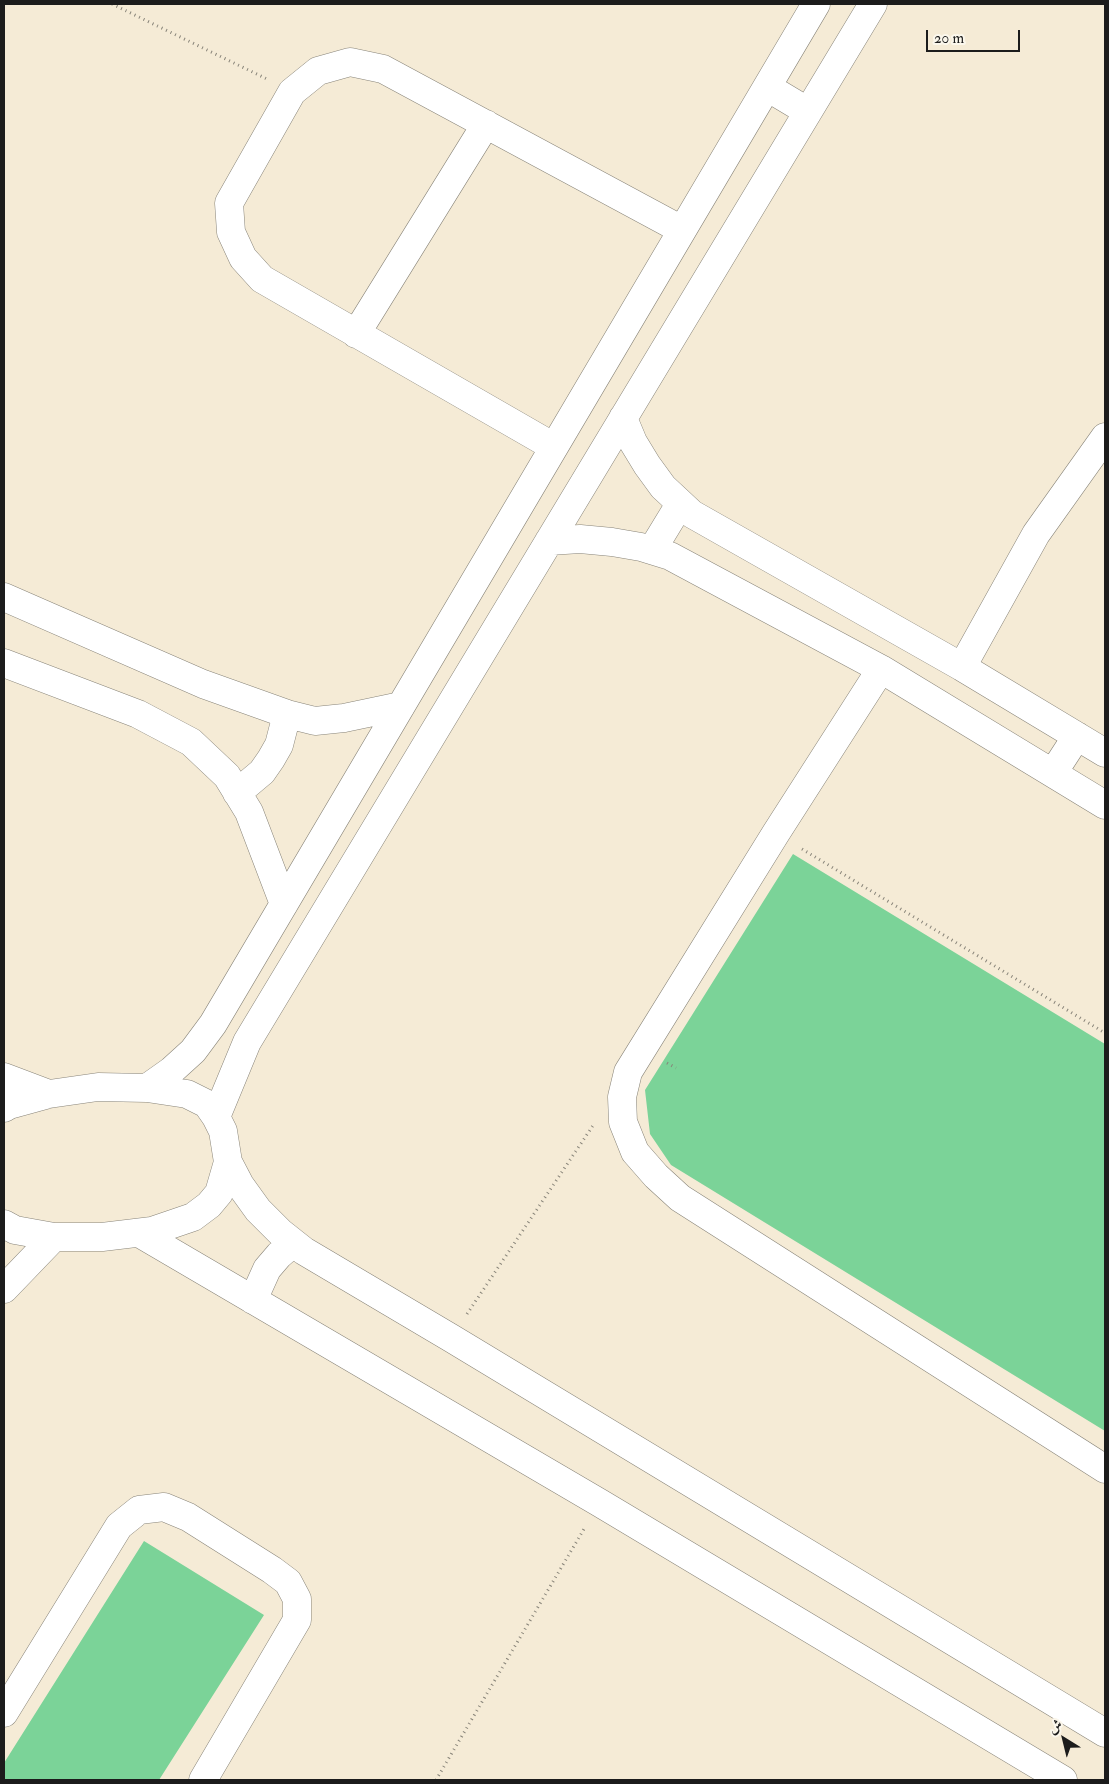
<!DOCTYPE html>
<meta charset="utf-8">
<style>
body{margin:0}
#map{position:relative;width:1109px;height:1784px;overflow:hidden;background:#f5ebd6;font-family:"IM FELL Double Pica",Amiri,serif}
canvas{display:block}
.frame{position:absolute;inset:0;border:5px solid #1c1c1c;pointer-events:none}
.north{position:absolute;left:1039px;top:1714px;width:50px;height:50px;-webkit-text-stroke:4px #fbf7ec;paint-order:stroke;rotate:324deg;font-size:14px;font-weight:700;line-height:20px;text-align:center;color:#1c1c1c}
.north::after{content:'';display:block;margin:auto;width:18px;height:22px;background:#1c1c1c;clip-path:polygon(50% 0,100% 100%,50% 72%,0 100%)}
.scale{position:absolute;left:926px;top:30px;width:94px;height:22px;box-sizing:border-box;border:2px solid #1c1c1c;border-top:0;padding-left:6px;font-size:15px;line-height:18px;white-space:nowrap;color:#1c1c1c;-webkit-text-stroke:4px #fbf7ec;paint-order:stroke}
</style>
<div id="map">
<canvas width="1109" height="1784"></canvas>
<div class="frame"></div>
<div class="north">ش</div>
<div class="scale">20 m</div>
</div>
<script>
const c = document.querySelector('canvas').getContext('2d');
c.lineJoin = 'round';
function paint(path, color) {
  c.fillStyle = color;
  c.fill(path, 'evenodd');
}
function poly(rows) {
  const path = new Path2D();
  for (const r of rows) {
    path.moveTo(r[0], r[1]);
    for (let i = 2; i < r.length; i += 2) path.lineTo(r[i], r[i + 1]);
  }
  return path;
}
function strokePath(path, color, width, dash) {
  c.strokeStyle = color;
  c.lineWidth = width;
  c.lineCap = dash ? 'butt' : 'round';
  c.setLineDash(dash || []);
  c.stroke(path);
}
const green = poly([
 [793,854,1105,1044,1105,1431,671,1165,650,1134,645,1090],
 [144,1541,264,1615,159,1780,4,1780,4,1763]
]);
const path = poly([
 [112,4,267,79],
 [802,849,1105,1033],
 [667,1063,676,1068],
 [467,1314,594,1124],
 [436,1780,584,1529]
]);
const street = poly([
 [767,87,807,111],
 [356,334,486,124],
 [623,418,633,442,647,465,663,487,692,514,962,667,1105,753],
 [554,447,262,279,243,258,231,232,229,203,292,92,318,71,350,62,383,69,682,230],
 [549,541,580,539,612,542,641,547,670,556,881,669,1105,805],
 [652,550,680,504],
 [4,597,203,684,287,714,315,721,344,718,401,706],
 [4,663,138,714,191,742,227,776,249,812,284,904],
 [962,667,1036,534,1105,437],
 [881,669,776,833,628,1072,622,1097,623,1122,635,1152,656,1176,680,1198,1105,1469],
 [1053,773,1077,736],
 [237,793,262,772,271,759,279,745,287,714],
 [4,1077,49,1094],
 [147,1088,171,1071,193,1051,213,1024,816,4],
 [4,1108,9,1105,49,1094,98,1087,147,1088,187,1094,207,1104,216,1117,223,1131,228,1162,219,1193,209,1205,193,1217,152,1231,102,1237,54,1237,15,1230,4,1224],
 [216,1117,247,1042,873,4],
 [228,1162,240,1185,258,1210,280,1232,304,1251,451,1338,1105,1733],
 [139,1233,600,1503,1063,1780],
 [4,1289,54,1237],
 [253,1300,267,1269,279,1255,293,1243],
 [4,1713,119,1526,139,1510,164,1507,188,1517,272,1570,288,1582,297,1599,297,1620,203,1780]
]);
paint(green, '#7bd398');
strokePath(street, '#888479', 29);
strokePath(path, '#888479', 3, [1, 4]);
strokePath(street, '#fff', 28);
</script>
